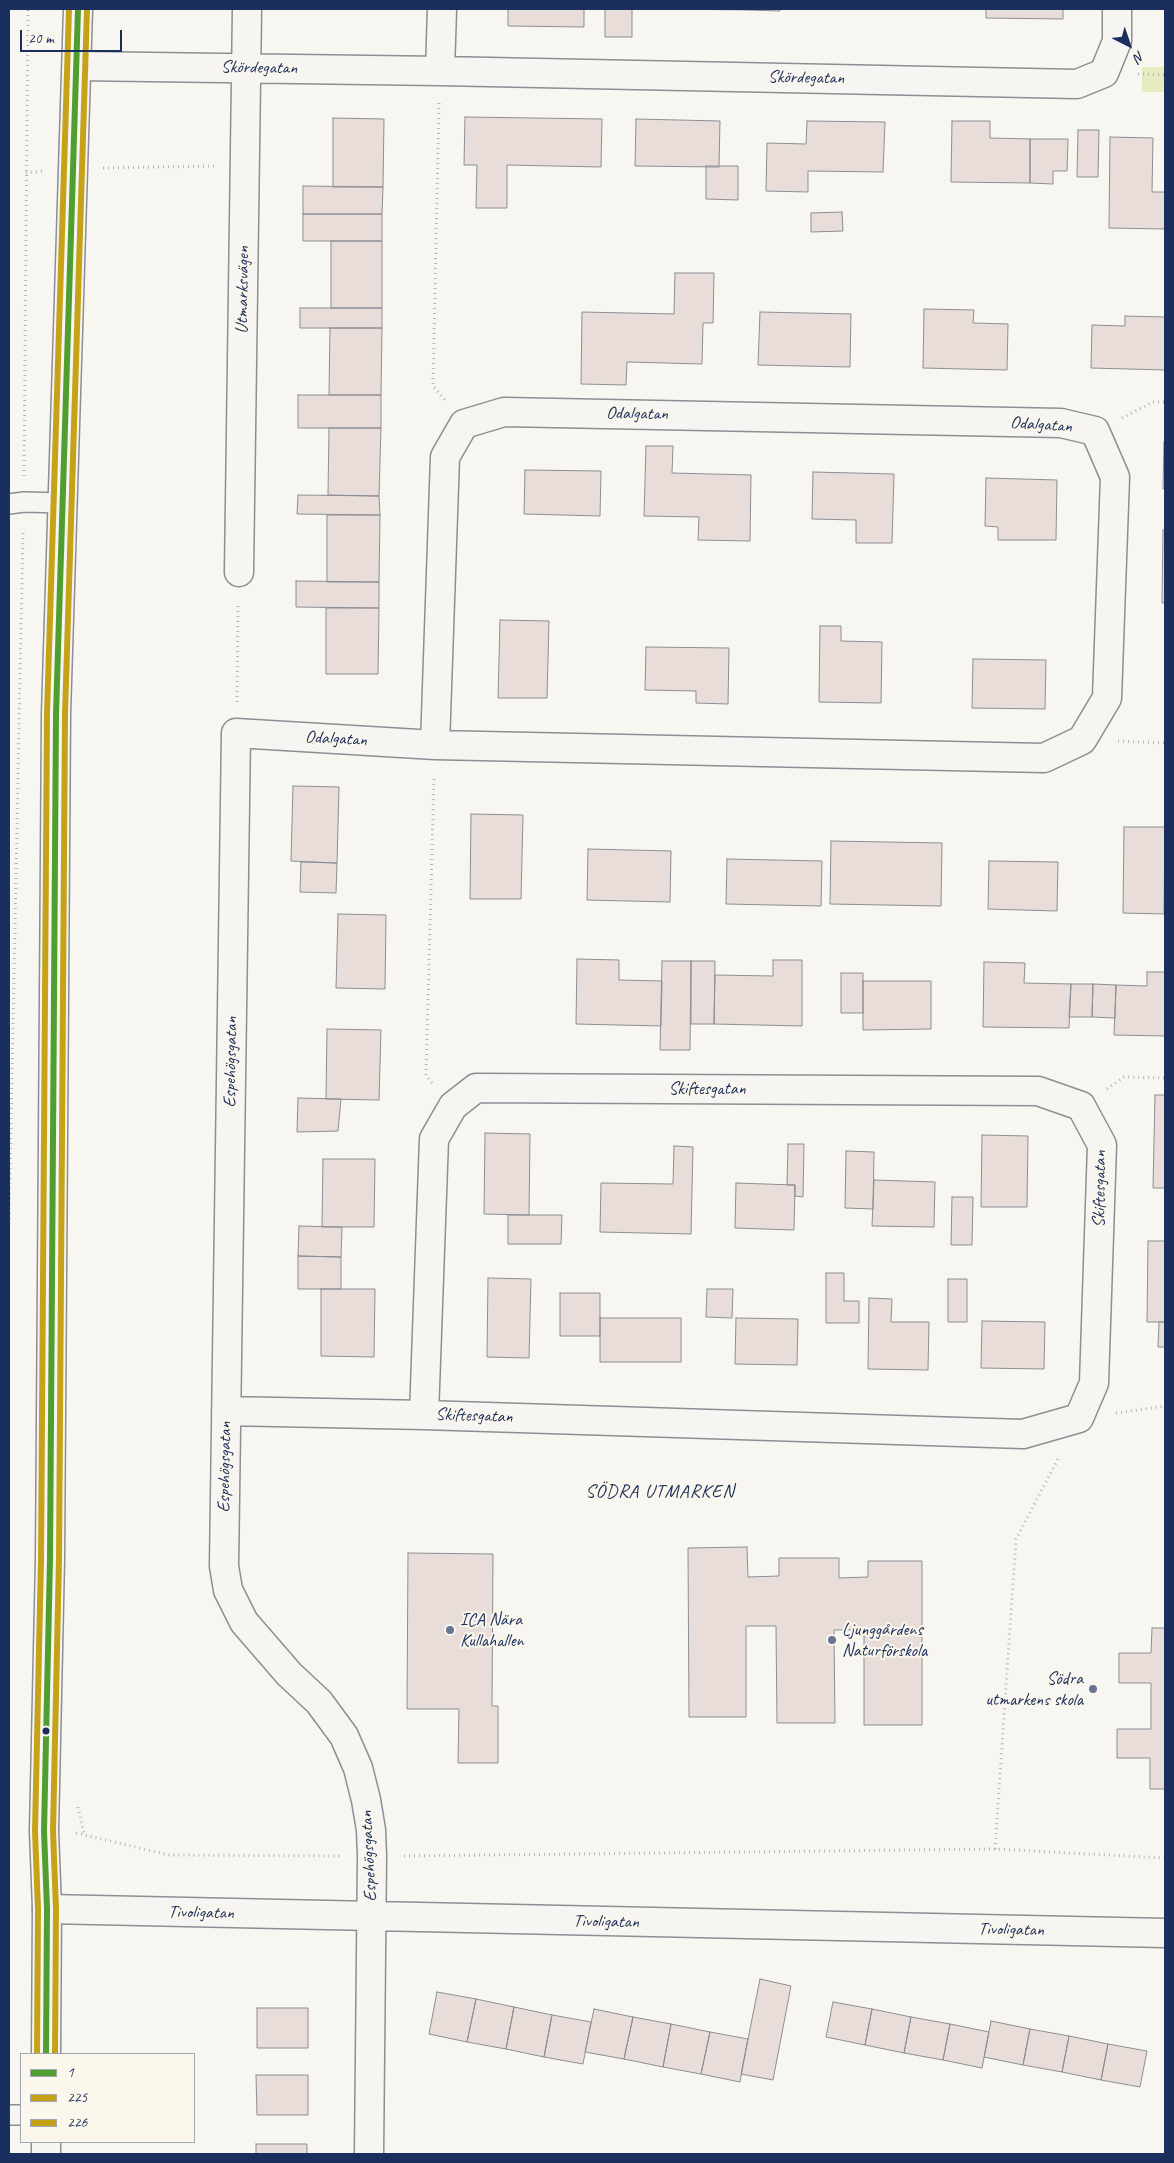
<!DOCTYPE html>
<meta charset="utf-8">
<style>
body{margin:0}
#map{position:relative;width:1174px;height:2163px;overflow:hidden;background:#f8f6f0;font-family:Caveat,sans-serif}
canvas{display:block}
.frame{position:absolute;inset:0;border:10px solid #1b2f5e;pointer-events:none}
.legend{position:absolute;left:20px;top:2053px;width:175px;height:90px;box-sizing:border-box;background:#fbf7ec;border:1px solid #a1a7b3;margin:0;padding:6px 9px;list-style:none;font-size:15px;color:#1b2f5e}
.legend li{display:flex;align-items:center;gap:10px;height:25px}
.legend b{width:25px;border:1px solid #a1a7b3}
.north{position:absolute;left:1104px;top:20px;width:50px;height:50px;-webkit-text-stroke:4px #fbf7ec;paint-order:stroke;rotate:139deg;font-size:14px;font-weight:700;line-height:20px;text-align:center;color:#1b2f5e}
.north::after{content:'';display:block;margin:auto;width:18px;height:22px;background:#1b2f5e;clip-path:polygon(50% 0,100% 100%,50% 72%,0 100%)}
.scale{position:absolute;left:20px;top:30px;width:102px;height:22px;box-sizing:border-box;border:2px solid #1b2f5e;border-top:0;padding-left:6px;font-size:15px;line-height:18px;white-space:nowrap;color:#1b2f5e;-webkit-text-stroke:4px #fbf7ec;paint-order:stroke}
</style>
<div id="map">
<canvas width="1174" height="2163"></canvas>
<div class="frame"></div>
<ul class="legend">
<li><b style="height:6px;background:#509e2f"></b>1</li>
<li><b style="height:6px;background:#c5a218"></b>225</li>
<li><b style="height:6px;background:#c5a218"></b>226</li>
</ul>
<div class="north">N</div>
<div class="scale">20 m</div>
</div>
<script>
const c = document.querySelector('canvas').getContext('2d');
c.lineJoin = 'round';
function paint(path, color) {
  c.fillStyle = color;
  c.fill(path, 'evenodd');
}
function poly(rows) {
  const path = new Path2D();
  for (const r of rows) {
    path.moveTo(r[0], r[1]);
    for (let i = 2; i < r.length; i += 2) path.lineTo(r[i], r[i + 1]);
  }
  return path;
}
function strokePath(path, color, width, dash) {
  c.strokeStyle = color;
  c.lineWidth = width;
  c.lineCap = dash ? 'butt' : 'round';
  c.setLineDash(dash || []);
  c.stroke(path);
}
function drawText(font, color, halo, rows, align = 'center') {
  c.font = font + ' Caveat,sans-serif';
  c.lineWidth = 4;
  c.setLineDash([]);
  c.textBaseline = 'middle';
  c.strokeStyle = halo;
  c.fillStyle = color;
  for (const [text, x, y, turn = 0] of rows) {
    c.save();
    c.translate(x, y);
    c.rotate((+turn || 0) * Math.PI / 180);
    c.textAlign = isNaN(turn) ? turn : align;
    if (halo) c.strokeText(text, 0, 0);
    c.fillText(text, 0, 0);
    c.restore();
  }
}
const green = poly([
 [1142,67,1165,67,1165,92,1142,92]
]);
const building = poly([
 [508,9,584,9,584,27,508,26,508,9],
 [605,9,632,9,632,37,605,37,605,9],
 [669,9,747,9,747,10,669,9],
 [747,9,780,9,780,11,747,10,747,9],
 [986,9,1063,9,1063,19,986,18,986,9],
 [465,117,602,119,601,167,507,165,507,208,476,208,477,165,464,165,465,117],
 [333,118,384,119,383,187,333,187,333,118],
 [636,119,720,121,719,167,635,166,636,119],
 [807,121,885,122,883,172,808,171,808,192,766,191,767,143,806,144,807,121],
 [952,121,990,121,990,138,1030,139,1030,183,951,182,952,121],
 [1078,130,1099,130,1098,177,1077,177,1078,130],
 [1110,137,1153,138,1152,192,1165,192,1165,229,1109,228,1110,137],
 [1030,139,1068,139,1067,171,1053,171,1053,184,1030,183,1030,139],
 [706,166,738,166,738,200,706,199,706,166],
 [303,186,383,187,382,214,303,214,303,186],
 [842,212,843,231,811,232,811,213,842,212],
 [303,214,382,214,382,241,303,241,303,214],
 [331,241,382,241,382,308,331,308,331,241],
 [675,273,714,273,713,323,703,323,702,364,627,362,626,385,581,384,582,312,674,314,675,273],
 [300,308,382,308,382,328,300,328,300,308],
 [924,309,974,310,973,323,1008,324,1007,370,923,368,924,309],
 [760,312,851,314,850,367,758,365,760,312],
 [1125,316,1165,317,1165,370,1091,368,1092,325,1125,326,1125,316],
 [330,328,382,328,381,395,329,395,330,328],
 [298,395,381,395,381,428,298,428,298,395],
 [329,428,381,428,379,496,328,495,329,428],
 [1164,442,1165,442,1165,489,1163,489,1164,442],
 [646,446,673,446,672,473,751,475,750,541,698,540,699,517,644,516,646,446],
 [525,470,601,471,600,516,524,514,525,470],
 [813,472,894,474,892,543,856,543,856,520,812,519,813,472],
 [986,478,1057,480,1056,540,998,540,998,527,985,526,986,478],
 [298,495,379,496,380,515,297,514,298,495],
 [327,515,380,515,379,582,327,582,327,515],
 [1163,530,1165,530,1165,603,1162,603,1163,530],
 [296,581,379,582,379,608,296,607,296,581],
 [326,608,379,608,378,674,326,674,326,608],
 [500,620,549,621,547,698,498,698,500,620],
 [820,626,841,626,841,641,882,642,881,703,819,702,820,626],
 [646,647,729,648,728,704,696,703,696,691,645,690,646,647],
 [973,659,1046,660,1045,709,972,708,973,659],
 [293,786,339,787,337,863,291,861,293,786],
 [471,814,523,815,521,899,470,899,471,814],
 [1124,827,1165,827,1164,914,1123,913,1124,827],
 [831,841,942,843,941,906,830,904,831,841],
 [588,849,671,851,670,902,587,900,588,849],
 [727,859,822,861,821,906,726,904,727,859],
 [989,861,1058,862,1057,911,988,909,989,861],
 [301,862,337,863,336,893,300,892,301,862],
 [338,914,386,915,385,989,336,988,338,914],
 [577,959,619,960,619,980,662,981,661,1026,576,1024,577,959],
 [773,960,802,960,802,1026,714,1024,715,975,773,976,773,960],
 [662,961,691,961,690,1050,660,1050,662,961],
 [691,961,715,961,714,1024,691,1024,691,961],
 [984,962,1025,963,1024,983,1071,984,1069,1028,983,1027,984,962],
 [1147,972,1165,972,1165,1036,1114,1035,1116,985,1147,986,1147,972],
 [841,973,863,973,863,1013,841,1013,841,973],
 [863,981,931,981,931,1029,863,1030,863,981],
 [1071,984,1093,984,1092,1017,1069,1017,1071,984],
 [1093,984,1116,985,1115,1018,1092,1017,1093,984],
 [327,1029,381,1030,379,1100,326,1099,327,1029],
 [1155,1095,1165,1095,1165,1188,1153,1188,1155,1095],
 [298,1098,341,1099,338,1131,297,1132,298,1098],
 [485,1133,530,1134,529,1215,484,1214,485,1133],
 [982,1135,1028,1136,1027,1207,981,1207,982,1135],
 [788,1144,804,1144,803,1197,795,1196,795,1185,787,1185,788,1144],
 [674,1146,693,1147,691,1234,600,1232,601,1183,673,1184,674,1146],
 [846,1151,874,1152,873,1209,845,1208,846,1151],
 [323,1159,375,1159,374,1227,322,1227,323,1159],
 [874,1180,935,1182,934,1227,872,1226,874,1180],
 [736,1183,795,1185,794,1230,735,1228,736,1183],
 [952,1197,973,1197,972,1245,951,1245,952,1197],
 [508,1215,562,1215,561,1244,508,1244,508,1215],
 [299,1226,342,1227,341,1257,298,1256,299,1226],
 [1148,1241,1165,1241,1165,1322,1147,1322,1148,1241],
 [298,1256,341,1257,341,1289,298,1289,298,1256],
 [826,1273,844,1273,844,1301,859,1301,859,1323,826,1323,826,1273],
 [488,1278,531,1279,529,1358,487,1357,488,1278],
 [948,1279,967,1279,967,1322,948,1322,948,1279],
 [321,1289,375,1289,374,1357,321,1356,321,1289],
 [707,1289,733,1289,732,1318,706,1317,707,1289],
 [560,1293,600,1293,600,1336,560,1336,560,1293],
 [869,1298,892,1299,891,1322,929,1322,928,1370,868,1369,869,1298],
 [600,1318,681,1318,681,1362,600,1362,600,1318],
 [736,1318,798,1319,797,1365,735,1364,736,1318],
 [982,1321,1045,1322,1044,1369,981,1368,982,1321],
 [1159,1322,1165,1322,1165,1347,1158,1347,1159,1322],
 [747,1547,748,1577,779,1576,779,1558,839,1558,839,1578,868,1577,868,1561,922,1561,922,1725,864,1725,864,1630,834,1630,835,1723,777,1723,776,1626,746,1626,746,1717,689,1717,688,1548,747,1547],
 [408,1553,493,1554,492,1706,498,1706,498,1763,458,1763,459,1709,407,1709,408,1553],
 [1152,1628,1165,1628,1165,1789,1150,1789,1150,1758,1117,1758,1117,1729,1151,1729,1151,1683,1119,1683,1119,1653,1151,1653,1152,1628],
 [760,1979,791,1986,773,2080,741,2074,760,1979],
 [437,1992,476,1999,467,2042,429,2034,437,1992],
 [476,1999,514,2007,506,2049,467,2042,476,1999],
 [833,2002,872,2009,865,2045,826,2037,833,2002],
 [514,2007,552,2015,544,2057,506,2049,514,2007],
 [257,2008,308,2008,308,2048,257,2048,257,2008],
 [594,2009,633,2017,624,2059,585,2052,594,2009],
 [872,2009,911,2017,904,2053,865,2045,872,2009],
 [552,2015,591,2022,583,2064,544,2057,552,2015],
 [633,2017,671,2024,663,2067,624,2059,633,2017],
 [911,2017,950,2024,943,2060,904,2053,911,2017],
 [991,2021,1030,2029,1023,2065,984,2057,991,2021],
 [671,2024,710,2032,701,2074,663,2067,671,2024],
 [950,2024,989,2032,982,2068,943,2060,950,2024],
 [1030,2029,1069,2036,1062,2072,1023,2065,1030,2029],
 [710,2032,748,2039,740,2082,701,2074,710,2032],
 [1069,2036,1108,2044,1101,2080,1062,2072,1069,2036],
 [1108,2044,1147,2051,1140,2087,1101,2080,1108,2044],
 [256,2075,308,2075,308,2115,257,2115,256,2075],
 [256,2144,307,2144,307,2154,256,2154,256,2144]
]);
const path = poly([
 [1138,74,1165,75],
 [439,103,433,386,445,400],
 [103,168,214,166],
 [26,173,42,171],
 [1122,418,1153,402,1165,402],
 [24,476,28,9],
 [237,702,238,603],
 [1118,741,1165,743],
 [432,1083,426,1075,434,777],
 [1107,1089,1124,1077,1165,1078],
 [9,1224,23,529],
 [1116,1413,1165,1406],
 [78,1807,84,1834],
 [76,1833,169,1855,340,1856],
 [995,1849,1016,1539,1059,1457],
 [404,1856,995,1849,1165,1858]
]);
const service = poly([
 [9,504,24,502,63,503],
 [9,2115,21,2115]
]);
const minor = poly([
 [77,66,440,71,1077,84,1104,73,1117,41,1117,9],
 [440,71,442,9],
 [239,572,247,9],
 [226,1411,424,1415,434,1139,453,1106,476,1088,1038,1091,1081,1106,1102,1145,1094,1383,1079,1418,1023,1434,424,1415],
 [47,1909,1165,1933],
 [369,2154,372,1856,371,1830,366,1800,358,1768,344,1736,319,1702,289,1674,244,1622,228,1590,224,1566,236,733,435,745,445,457,464,424,504,412,1061,423,1095,431,1115,477,1107,698,1082,740,1044,758,435,745]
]);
const tertiary = poly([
 [46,2054,47,1909,44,1831,50,1559,56,714,78,9],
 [46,2154,46,2142]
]);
const bus1 = poly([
 [46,2054,47,1909,44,1831,50,1559,56,714,78,9]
]);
const bus2 = poly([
 [55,2054,56,1909,53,1831,59,1559,65,714,87,9]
]);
const bus3 = poly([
 [37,2054,38,1909,35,1831,41,1559,47,714,69,9]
]);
const markers = [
 [450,1630,5,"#687591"],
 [832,1640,5,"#687591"],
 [1093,1689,5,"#687591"],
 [46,1731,4.5,"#1b2f5e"]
];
const streetNames = [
 ["Skördegatan",259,68,1],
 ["Skördegatan",806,78,1],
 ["Utmarksvägen",243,290,-89],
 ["Odalgatan",637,414,1],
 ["Odalgatan",1041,425,4],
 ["Odalgatan",336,739,3],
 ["Espehögsgatan",231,1062,-89],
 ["Skiftesgatan",707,1089],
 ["Skiftesgatan",1100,1189,-89],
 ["Skiftesgatan",474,1416,2],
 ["Espehögsgatan",225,1467,-89],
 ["Espehögsgatan",369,1856,-93],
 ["Tivoligatan",201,1913,1],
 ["Tivoligatan",606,1922,1],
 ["Tivoligatan",1011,1930,1]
];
const poiNames = [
 ["ICA Nära",460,1620],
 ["Kullahallen",460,1641],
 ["Ljunggårdens",842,1630],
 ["Naturförskola",842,1651],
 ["Södra",1083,1679,"right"],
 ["utmarkens skola",1083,1700,"right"]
];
const neighbourhoodNames = [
 ["SÖDRA UTMARKEN",660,1492]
];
paint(green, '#e6ecbf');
paint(building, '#e9ddda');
strokePath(building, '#8b8e94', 1);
strokePath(service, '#8b8e94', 22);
strokePath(minor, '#8b8e94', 31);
strokePath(tertiary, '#8b8e94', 31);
strokePath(path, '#b3b5b7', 3, [1, 4]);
strokePath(service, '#f6f5f1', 19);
strokePath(minor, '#f6f5f1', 28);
strokePath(tertiary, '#f6f5f1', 28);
strokePath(bus1, '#509e2f', 6);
strokePath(bus2, '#c5a218', 6);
strokePath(bus3, '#c5a218', 6);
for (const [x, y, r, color] of markers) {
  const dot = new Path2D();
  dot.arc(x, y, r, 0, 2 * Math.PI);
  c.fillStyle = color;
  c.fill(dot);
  strokePath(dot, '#fbf7ec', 2);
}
drawText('18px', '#1b2f5e', '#fbf7ec', streetNames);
drawText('18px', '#1b2f5e', '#fbf7ec', poiNames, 'left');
c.letterSpacing = '1px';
drawText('19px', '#1b2f5e', '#fbf7ec', neighbourhoodNames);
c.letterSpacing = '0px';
</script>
